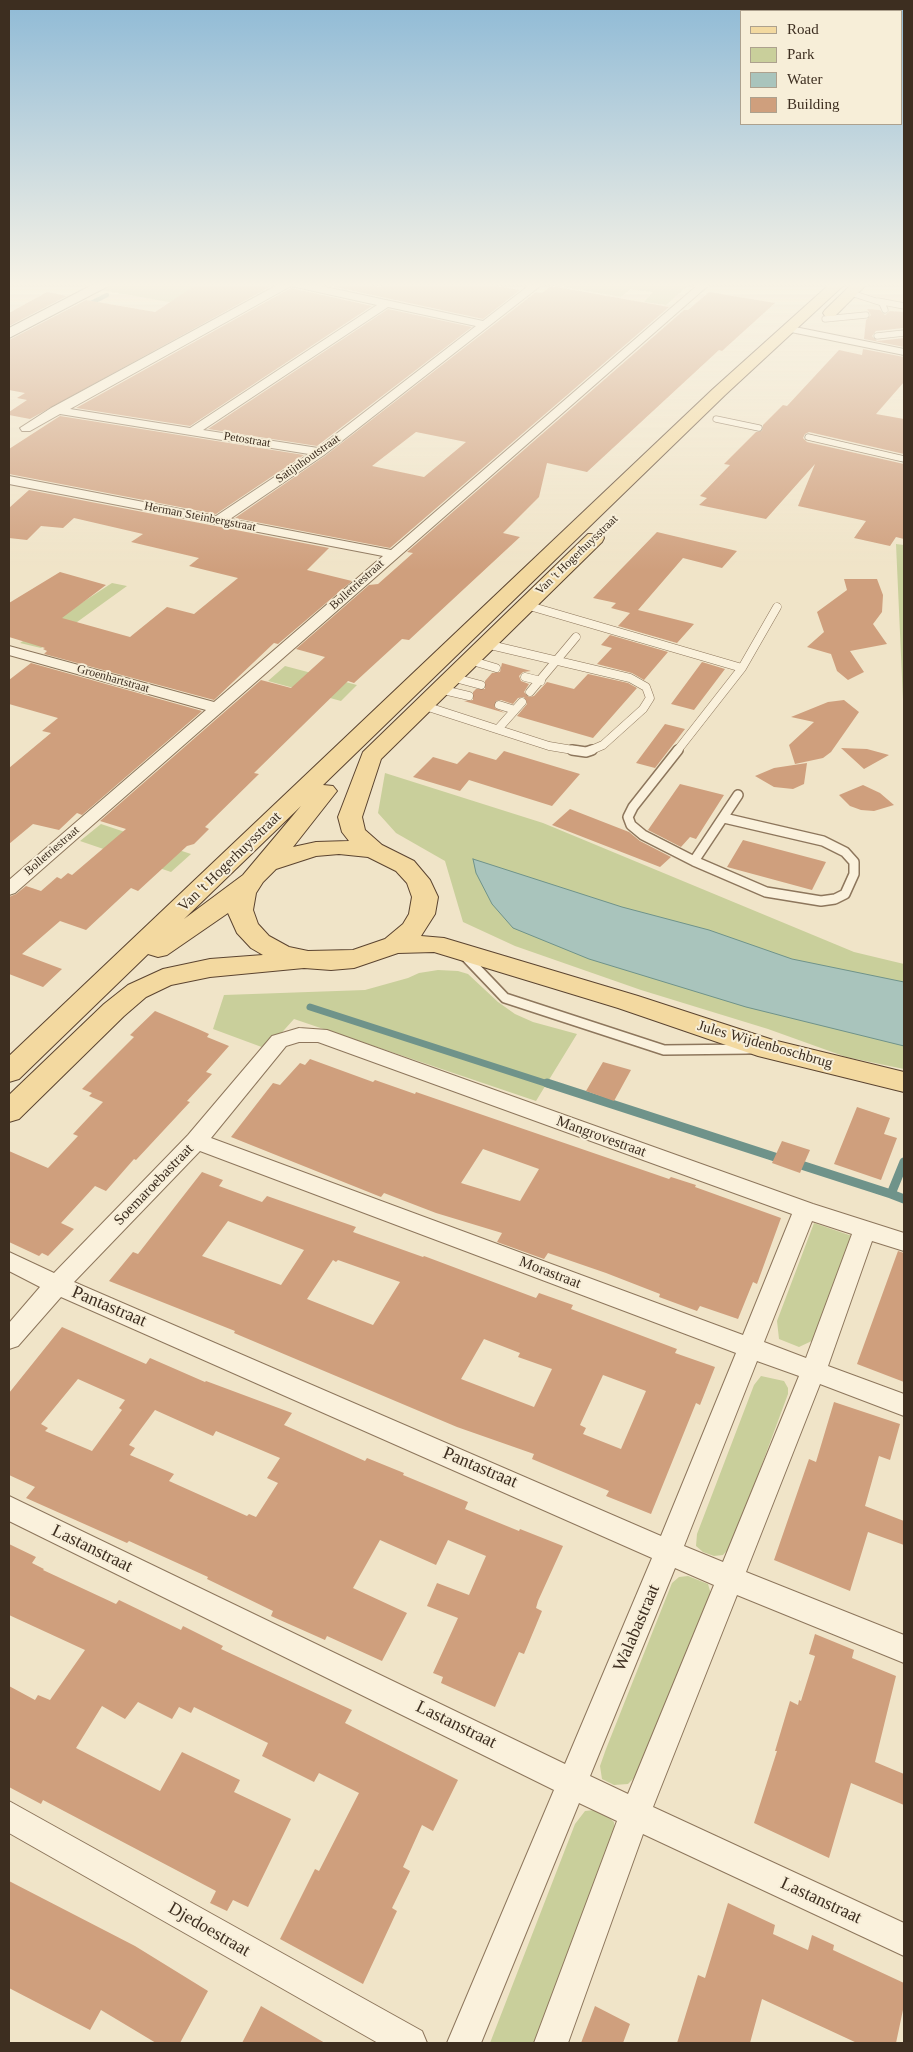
<!DOCTYPE html>
<style>
body{margin:0}
#map{position:relative;width:913px;height:2052px;overflow:hidden;background:#f0e4c8;font-family:"Times New Roman",serif}
canvas{display:block}
.frame{position:absolute;inset:0;border:10px solid #3d2e20;pointer-events:none}
.legend{position:absolute;left:740px;top:10px;width:162px;height:115px;box-sizing:border-box;background:#f7eed8;border:1px solid #ada18e;margin:0;padding:6px 9px;list-style:none;font-size:15px;color:#3d2e20}
.legend li{display:flex;align-items:center;gap:10px;height:25px}
.legend b{width:25px;border:1px solid #ada18e}
</style>
<div id="map">
<canvas width="913" height="2052"></canvas>
<div class="frame"></div>
<ul class="legend">
<li><b style="height:6px;background:#f3d9a0"></b>Road</li>
<li><b style="height:14px;background:#c9cf9b"></b>Park</li>
<li><b style="height:14px;background:#a9c4bc"></b>Water</li>
<li><b style="height:14px;background:#cf9f7d"></b>Building</li>
</ul>
</div>
<script>
const c = document.querySelector('canvas').getContext('2d');
c.lineJoin = 'round';
function paint(path, color) {
  c.fillStyle = color;
  c.fill(path, 'evenodd');
}
function poly(rows) {
  const path = new Path2D();
  for (const r of rows) {
    path.moveTo(r[0], r[1]);
    for (let i = 2; i < r.length; i += 2) path.lineTo(r[i], r[i + 1]);
  }
  return path;
}
function strokePath(path, color, width, dash) {
  c.strokeStyle = color;
  c.lineWidth = width;
  c.lineCap = dash ? 'butt' : 'round';
  c.setLineDash(dash || []);
  c.stroke(path);
}
function drawText(font, color, halo, rows, align = 'center') {
  c.font = font + ' "Times New Roman",serif';
  c.lineWidth = 4;
  c.setLineDash([]);
  c.textBaseline = 'middle';
  c.strokeStyle = halo;
  c.fillStyle = color;
  for (const [text, x, y, turn = 0] of rows) {
    c.save();
    c.translate(x, y);
    c.rotate((+turn || 0) * Math.PI / 180);
    c.textAlign = isNaN(turn) ? turn : align;
    if (halo) c.strokeText(text, 0, 0);
    c.fillText(text, 0, 0);
    c.restore();
  }
}
const green = poly([
 [113,283,191,283,211,287,180,304,101,290],
 [551,283,691,283,666,305,644,302,653,292,630,289,621,297,549,284],
 [896,544,904,545,904,722],
 [112,583,127,586,41,648,20,643],
 [285,666,357,685,341,701,268,681],
 [385,773,543,823,854,952,904,964,904,1069,846,1057,768,1029,641,990,515,946,463,922,445,861,396,833,378,813],
 [101,824,191,854,171,872,80,841],
 [438,970,458,971,468,974,498,1002,515,1014,533,1022,577,1034,536,1101,294,1019,267,1049,213,1029,224,995,365,990,408,978,419,973],
 [814,1223,852,1236,816,1339,799,1347,779,1339,777,1321],
 [761,1376,784,1381,788,1388,788,1394,732,1545,723,1555,714,1556,703,1552,696,1546,697,1534,754,1385],
 [688,1576,708,1584,711,1594,636,1776,628,1784,614,1785,602,1779,600,1766,606,1749,672,1583,679,1577],
 [594,1810,605,1814,614,1822,615,1831,534,2043,490,2043,575,1824,585,1811]
]);
const water = poly([
 [473,859,622,907,709,930,792,959,904,982,904,1046,746,1007,589,959,513,928,492,904,476,873,473,859]
]);
const streamFar2 = poly([
 [87,305,107,295]
]);
const streamFar1 = poly([
 [310,1007,551,1085]
]);
const stream = poly([
 [547,1083,784,1160],
 [904,1162,891,1194,904,1199],
 [795,1163,891,1194]
]);
const building = poly([
 [199,283,277,283,30,419,9,415,9,412,27,400,17,398,25,393,9,390,9,340,86,300,155,312],
 [317,283,361,283,380,287,386,283,480,283,520,290,483,319],
 [551,286,669,307,390,548,235,518,325,456,536,292,542,293],
 [416,432,466,442,424,477,372,466],
 [291,288,372,306,190,426,76,408],
 [47,292,67,296,9,326,9,313],
 [709,292,775,303,722,351,719,350,587,472,547,463,539,497,503,533,520,537,409,640,402,639,354,683,348,681,254,773,259,774,205,827,209,829,194,844,187,846,138,891,131,888,86,930,60,921,22,954,62,969,43,987,9,974,9,897,16,894,26,886,41,891,57,877,61,879,68,873,72,875,126,829,100,821,261,680,291,688,325,657,296,649,369,585,378,584,413,553,407,552,684,310,688,310],
 [388,309,472,327,317,446,208,429],
 [867,309,880,310,885,315,890,311,904,312,904,328,876,331,872,336,877,341,904,338,904,347,864,339,866,320,871,315],
 [863,349,904,357,904,382,876,414,904,419,904,454,809,432,805,434,803,438,807,442,904,464,904,539,896,537,890,546,854,538,866,521,798,506,815,464,766,519,699,505,707,498,700,496,730,465,724,464,756,432,762,431,763,425,783,405,787,406,839,350,862,355],
 [60,416,304,455,216,514,9,474,9,449],
 [29,490,329,548,307,570,352,581,278,644,274,643,214,700,44,654,47,651,43,649,45,648,9,637,9,603,60,572,106,585,62,618,130,637,167,607,194,614,238,578,189,566,199,558,131,542,143,534,74,518,63,528,41,526,27,540,9,538,9,508],
 [657,532,737,551,722,568,683,558,638,610,694,624,677,643,618,626,630,613,611,608,616,603,593,598],
 [844,579,877,579,883,595,882,612,873,624,887,644,850,651,864,672,848,680,837,671,831,654,807,647,824,632,817,612,847,590],
 [610,635,668,652,644,680,632,673,597,664,612,648,601,645],
 [702,662,725,669,694,710,671,704],
 [31,663,202,711,82,815,77,813,59,830,33,824,9,844,9,768,51,733,42,731,58,718,9,704,9,680],
 [502,663,531,671,523,672,519,676,521,681,529,684,524,692,529,697,534,696,547,682,574,689,588,674,628,683,637,688,593,738,517,716,527,704,524,697,518,698,513,704,501,700,496,701,495,708,505,713,464,701,473,700,473,692,476,689,485,689,485,681,492,673,500,672],
 [844,700,859,712,831,752,823,758,795,764,789,745,814,722,791,717,828,702],
 [665,724,685,729,655,768,636,763],
 [841,748,867,749,889,755,864,769],
 [504,751,580,774,552,806,469,780,460,791,413,777,433,757,457,764,469,752,496,760],
 [807,763,804,784,793,789,774,787,755,776,774,768],
 [680,784,724,795,696,839,690,837,681,847,648,830],
 [863,785,880,793,894,805,874,811,861,810,850,806,839,795],
 [570,809,629,832,640,841,671,857,660,867,552,825],
 [743,840,826,862,812,890,727,867],
 [155,1011,198,1029,209,1034,207,1037,229,1046,206,1072,212,1074,187,1101,190,1102,136,1160,134,1159,106,1191,95,1186,61,1223,74,1229,48,1256,42,1253,39,1256,9,1242,9,1151,48,1168,78,1136,73,1134,103,1102,89,1096,92,1093,82,1089,134,1037,130,1035],
 [310,1059,373,1082,375,1080,415,1094,416,1092,669,1179,671,1177,696,1185,695,1187,781,1218,757,1284,753,1282,738,1319,700,1306,697,1311,659,1297,660,1294,606,1273,548,1253,544,1259,497,1242,502,1233,436,1213,384,1193,381,1197,231,1137,273,1083,280,1085,300,1063,305,1065],
 [483,1149,539,1169,520,1201,461,1183],
 [603,1062,631,1070,614,1101,586,1091],
 [857,1107,890,1118,884,1134,897,1138,881,1180,834,1164],
 [782,1141,810,1150,800,1173,772,1163],
 [202,1172,223,1180,219,1186,262,1202,267,1196,356,1227,353,1232,423,1257,424,1256,536,1298,539,1293,573,1305,571,1309,677,1349,675,1353,715,1367,700,1405,696,1403,651,1514,606,1496,609,1491,532,1459,534,1454,457,1427,234,1333,235,1331,109,1281,133,1252,138,1254],
 [228,1221,304,1250,281,1285,202,1256],
 [333,1260,336,1262,338,1260,400,1282,373,1325,307,1299],
 [484,1339,520,1353,518,1357,552,1369,534,1407,461,1379],
 [603,1375,646,1391,621,1449,583,1434,586,1428,580,1425],
 [898,1251,904,1253,904,1382,857,1364],
 [62,1327,146,1364,150,1358,205,1382,206,1381,292,1413,284,1425,365,1461,367,1458,404,1473,403,1475,468,1502,465,1509,519,1531,520,1529,563,1546,538,1601,536,1608,542,1611,524,1654,519,1652,495,1707,441,1683,443,1677,433,1673,458,1618,427,1606,437,1583,469,1595,486,1556,448,1540,436,1565,380,1540,353,1588,407,1613,382,1661,327,1636,325,1640,271,1616,273,1611,207,1579,208,1577,129,1541,127,1543,26,1498,35,1487,9,1475,9,1393],
 [78,1379,125,1400,119,1408,122,1410,92,1451,45,1431,48,1428,41,1424],
 [155,1410,213,1436,216,1431,280,1458,267,1478,278,1483,256,1517,249,1514,247,1516,169,1481,174,1474,130,1455,135,1448,129,1445],
 [834,1402,900,1424,890,1460,879,1456,865,1506,904,1521,904,1545,868,1532,850,1591,774,1560,809,1459,816,1462],
 [9,1544,36,1557,32,1563,44,1569,43,1570,116,1604,119,1600,181,1630,183,1626,223,1646,221,1649,352,1710,345,1723,458,1780,433,1831,422,1825,403,1867,410,1871,392,1908,397,1911,363,1984,280,1939,315,1869,319,1871,359,1793,319,1773,314,1782,262,1756,268,1743,194,1707,191,1713,179,1707,172,1719,138,1702,125,1719,102,1706,76,1748,160,1791,182,1752,240,1780,234,1792,291,1819,248,1907,233,1900,227,1911,210,1903,216,1891,43,1800,41,1804,9,1787,9,1686,35,1700,38,1695,50,1700,85,1650,9,1615],
 [815,1634,854,1650,852,1658,896,1676,875,1762,904,1774,904,1805,851,1783,829,1858,754,1823,777,1751,775,1751,790,1701,798,1705,799,1700,801,1701,815,1656,809,1654],
 [9,1881,135,1946,208,1991,180,2043,156,2043,101,2010,90,2030,9,1988],
 [728,1903,775,1925,773,1934,808,1950,812,1935,834,1945,833,1950,904,1983,904,2005,896,2043,857,2043,762,1999,750,2043,677,2043,698,1975,705,1978],
 [261,2006,325,2043,242,2043],
 [595,2006,630,2024,623,2043,581,2043]
]);
const laneFar2 = poly([
 [851,293,882,303,885,310],
 [878,301,904,306],
 [825,319,866,315],
 [877,336,904,333],
 [716,419,759,428],
 [808,437,904,459]
]);
const laneFar1 = poly([
 [526,605,742,668],
 [486,644,630,678,646,687,650,698,643,709,603,745,589,751],
 [469,660,496,668],
 [451,677,481,685],
 [525,677,541,681],
 [439,689,469,696],
 [530,692,576,637],
 [422,705,549,746,579,751],
 [499,705,515,710],
 [498,729,522,702],
 [677,751,742,668,777,607]
]);
const lane = poly([
 [572,750,586,752,592,750],
 [678,750,633,807,628,817,631,825,643,835,694,861,766,892,821,901,835,899,845,894,854,874,854,862,845,852,823,841,724,818],
 [694,861,738,795],
 [463,954,505,998,664,1050,749,1049]
]);
const street = poly([
 [281,283,307,283,483,321,532,283,544,283,324,455,230,519,391,550,700,283,711,283,15,893,9,895,9,880,206,710,9,655,9,646,214,702,383,556,9,484,9,476,216,516,309,454,60,414,30,431,22,431,20,428,51,408,281,283],
 [291,286,377,305,190,428,70,409,291,286],
 [388,307,476,326,318,448,203,430,388,307],
 [790,326,904,349,904,355,786,331,785,329,790,326],
 [299,1028,327,1030,813,1204,904,1233,904,1251,872,1241,828,1366,904,1394,904,1416,820,1384,746,1572,904,1635,904,1663,737,1595,653,1807,904,1923,904,1956,643,1834,568,2043,534,2043,617,1821,579,1803,481,2043,447,2043,554,1790,9,1521,9,1496,565,1764,652,1558,61,1297,18,1346,9,1349,9,1323,40,1287,9,1271,9,1252,54,1273,188,1135,272,1036,299,1028],
 [299,1042,318,1042,792,1214,743,1335,211,1138,286,1046,299,1042],
 [200,1151,736,1353,661,1536,74,1282,200,1151],
 [812,1221,852,1234,806,1358,764,1342,812,1221],
 [757,1361,799,1376,723,1562,684,1546,757,1361],
 [675,1568,714,1585,628,1794,590,1776,675,1568],
 [9,1801,422,2031,427,2043,378,2043,9,1833,9,1801]
]);
const secondary = poly([
 [96,283,114,283,9,338,9,328,96,283]
]);
const primary = poly([
 [831,283,846,283,725,395,323,785,333,786,337,791,293,847,316,842,349,841,342,832,338,817,363,752,588,534,602,534,604,538,602,542,381,759,362,817,365,830,382,845,414,861,430,880,438,897,435,914,421,936,444,938,638,996,773,1040,904,1072,904,1092,758,1056,618,1008,434,952,398,953,354,968,331,970,304,968,210,977,171,985,146,997,124,1016,19,1119,9,1122,9,1095,104,1004,128,985,163,969,210,959,263,955,251,948,237,933,228,913,167,955,158,957,148,954,19,1079,9,1082,9,1056,713,389,831,283],
 [301,806,243,875,184,919,301,806],
 [339,854,368,857,396,871,407,883,412,897,409,914,403,924,385,939,353,950,308,951,289,947,269,936,258,924,253,910,256,893,263,882,276,869,316,856,339,854],
 [853,283,868,283,835,316,825,316,823,313,825,310,853,283]
]);
const farStreetnames = [
 ["Petostraat",247,440,9],
 ["Satijnhoutstraat",308,459,-35],
 ["Herman Steinbergstraat",200,517,11],
 ["Van 't Hogerhuysstraat",577,555,-44],
 ["Bolletriestraat",357,585,-42],
 ["Groenhartstraat",113,679,16],
 ["Bolletriestraat",52,851,-41]
];
const streetNames = [
 ["Van 't Hogerhuysstraat",230,862,-44],
 ["Jules Wijdenboschbrug",765,1045,16],
 ["Mangrovestraat",601,1137,20],
 ["Soemaroebastraat",154,1185,-46],
 ["Morastraat",550,1273,21]
];
const nearStreetnames = [
 ["Pantastraat",109,1307,23],
 ["Pantastraat",480,1468,23],
 ["Lastanstraat",92,1549,26],
 ["Walabastraat",637,1628,-67],
 ["Lastanstraat",456,1725,26],
 ["Lastanstraat",821,1901,25],
 ["Djedoestraat",209,1930,30]
];
paint(green, '#c9cf9b');
paint(water, '#a9c4bc');
strokePath(water, '#6f938a', 1);
strokePath(streamFar2, '#6f938a', 4.5);
strokePath(streamFar1, '#6f938a', 7);
strokePath(stream, '#6f938a', 9);
paint(building, '#cf9f7d');
strokePath(laneFar2, '#8d765c', 7);
strokePath(laneFar1, '#8d765c', 9);
strokePath(lane, '#8d765c', 12);
strokePath(street, '#8d765c', 2);
strokePath(secondary, '#6f573f', 2);
strokePath(primary, '#5b4430', 2);
strokePath(laneFar2, '#faf1dc', 5.5);
strokePath(laneFar1, '#faf1dc', 8);
strokePath(lane, '#faf1dc', 9);
paint(street, '#faf1dc');
paint(secondary, '#faf1dc');
paint(primary, '#f3d9a0');
const sky = c.createLinearGradient(0, 0, 0, 570);
sky.addColorStop(0, '#8fbad6');
sky.addColorStop(0.5, '#f8f3e6');
sky.addColorStop(1, '#f8f3e600');
c.fillStyle = sky;
c.fillRect(0, 0, 913, 570);
drawText('12px', '#3d2e20', '#f7eed8', farStreetnames);
drawText('15px', '#3d2e20', '#f7eed8', streetNames);
drawText('18px', '#3d2e20', '#f7eed8', nearStreetnames);
</script>
